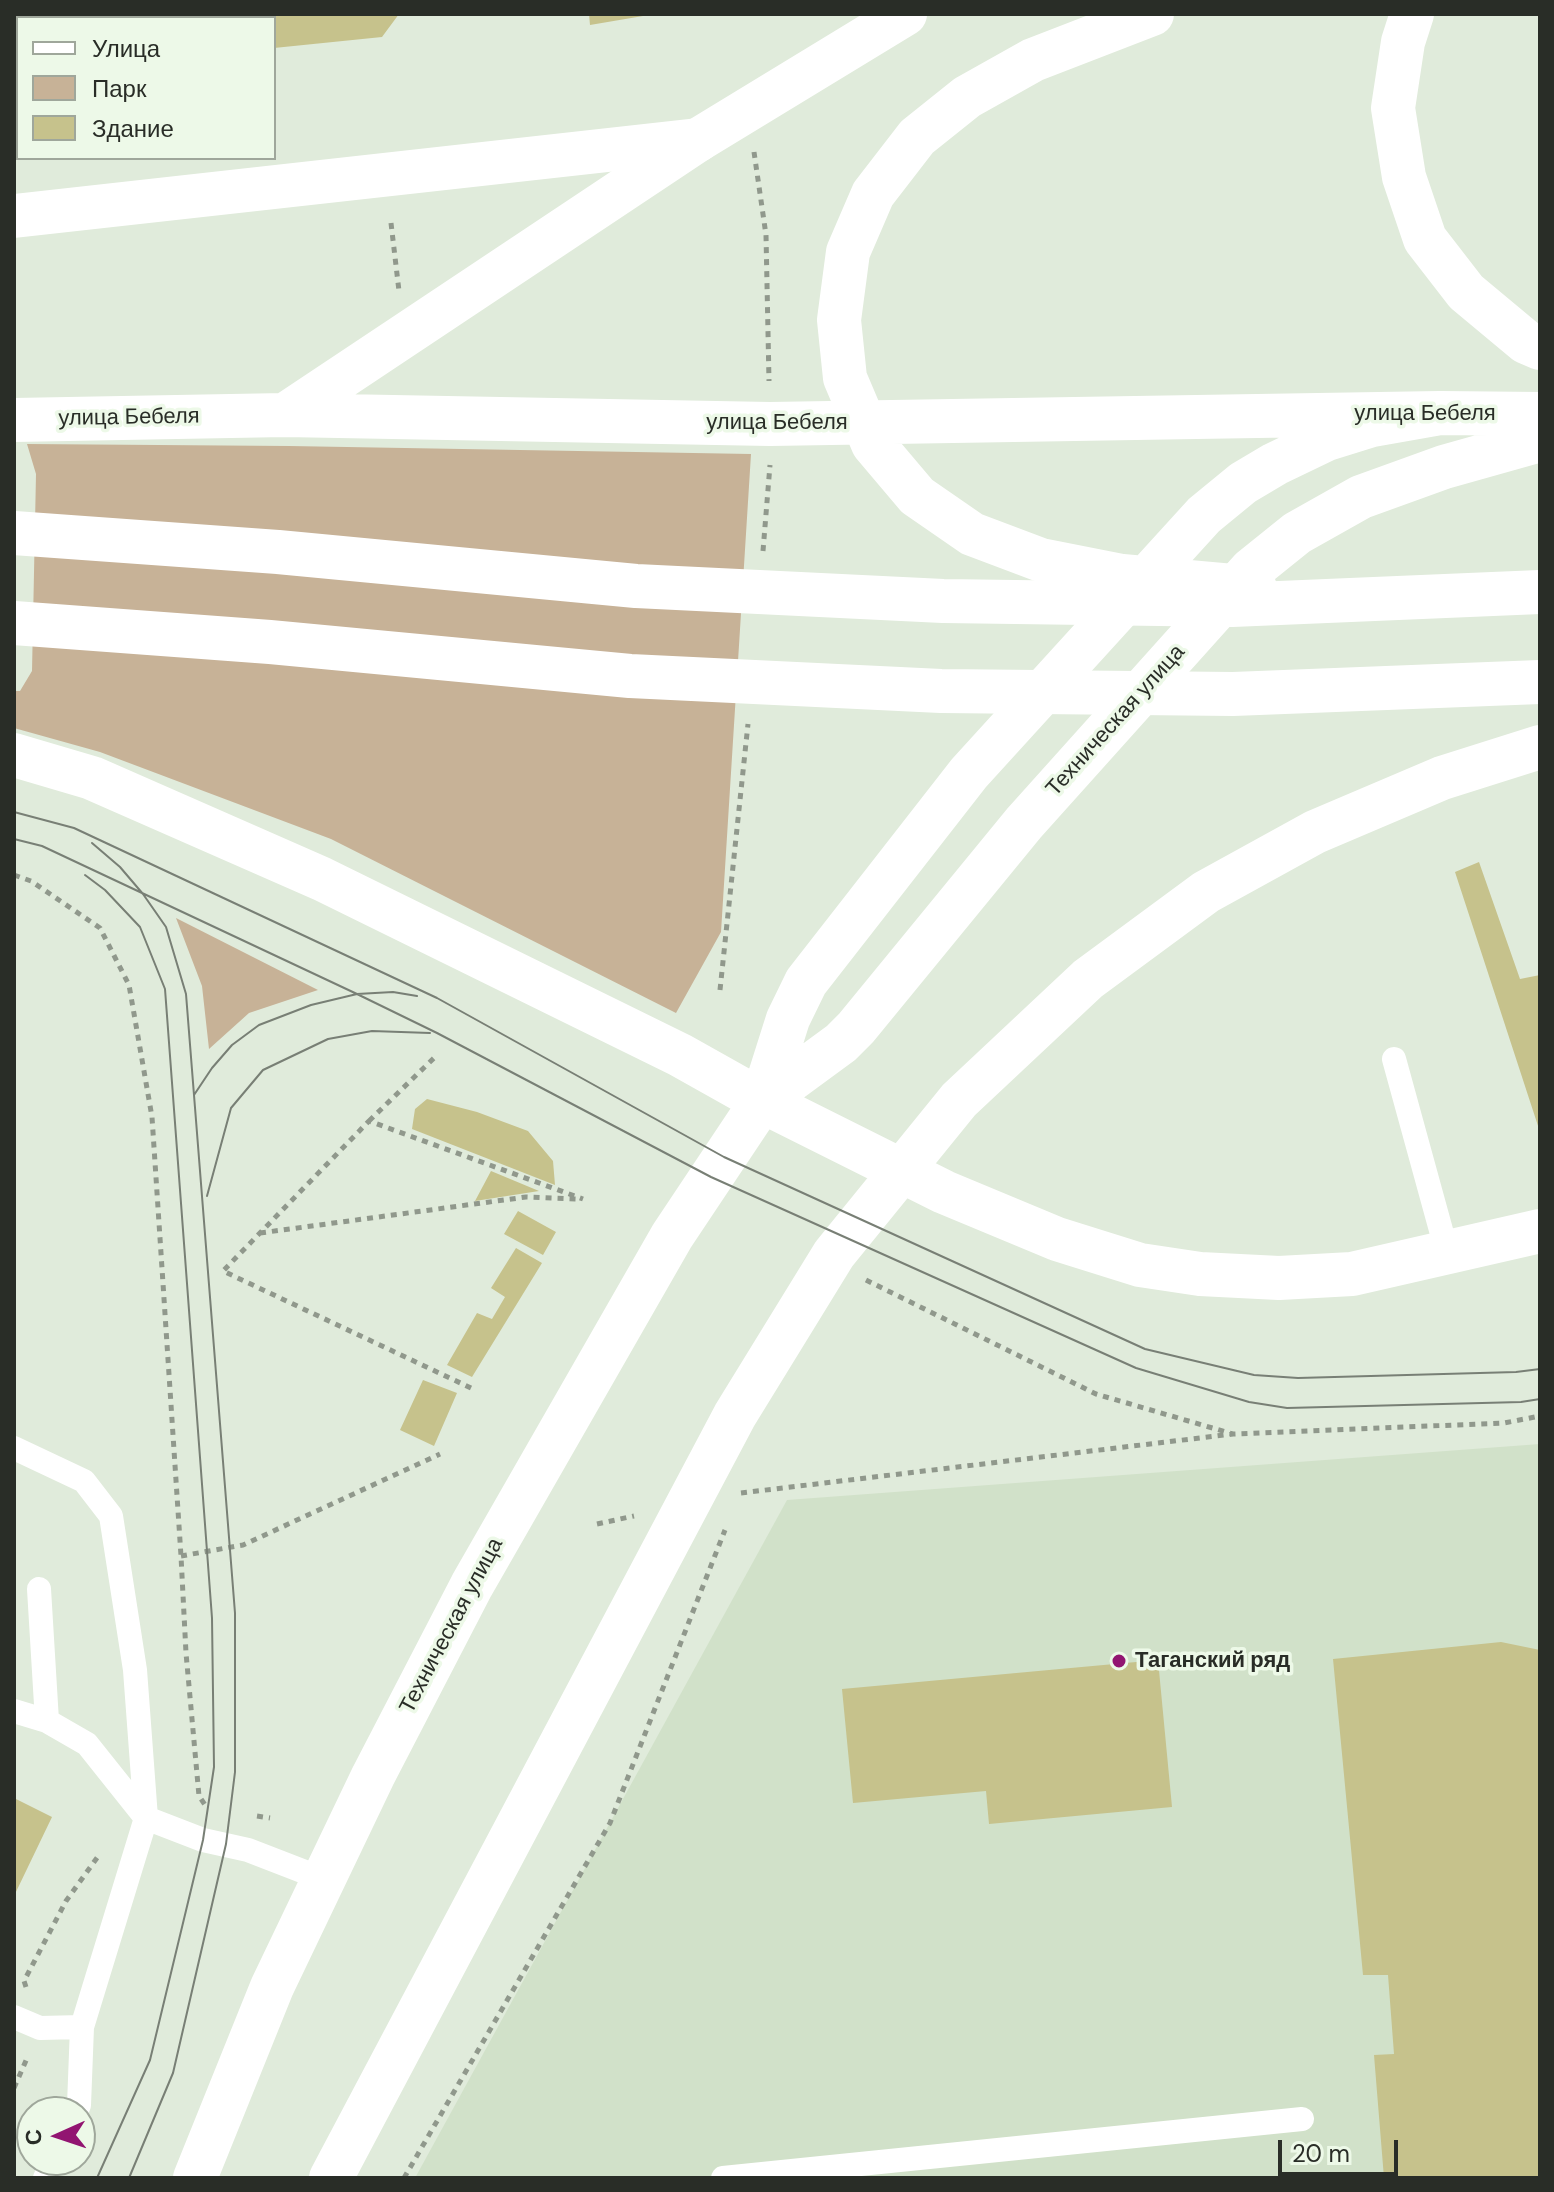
<!DOCTYPE html>
<meta charset="utf-8">
<style>
body{margin:0}
#map{position:relative;width:1554px;height:2192px;overflow:hidden;background:#e0ebdb;font-family:"DM Sans",sans-serif}
canvas{display:block}
.frame{position:absolute;inset:0;border:16px solid #292d27;pointer-events:none}
.legend{position:absolute;left:16px;top:16px;width:260px;height:144px;box-sizing:border-box;background:#edf9e8;border:2px solid #9fa79b;margin:0;padding:10px 14px;list-style:none;font-size:24px;color:#292d27}
.legend li{display:flex;align-items:center;gap:16px;height:40px}
.legend b{width:40px;border:2px solid #9fa79b}
.north{position:absolute;left:16px;top:2096px;width:80px;height:80px;box-sizing:border-box;background:#edf9e8;border:2px solid #9fa79b;border-radius:50%;rotate:267deg;font-size:22px;font-weight:700;line-height:32px;text-align:center;color:#292d27}
.north::after{content:'';display:block;margin:auto;width:28px;height:36px;background:#921571;clip-path:polygon(50% 0,100% 100%,50% 72%,0 100%)}
.scale{position:absolute;left:1278px;top:2140px;width:120px;height:36px;box-sizing:border-box;border:4px solid #292d27;border-top:0;padding-left:10px;font-size:24px;line-height:28px;white-space:nowrap;color:#292d27;-webkit-text-stroke:6px #edf9e8;paint-order:stroke}
</style>
<div id="map">
<canvas width="1554" height="2192"></canvas>
<div class="frame"></div>
<ul class="legend">
<li><b style="height:10px;background:#fff"></b>Улица</li>
<li><b style="height:22px;background:#c7b297"></b>Парк</li>
<li><b style="height:22px;background:#c6c28c"></b>Здание</li>
</ul>
<div class="north">С</div>
<div class="scale">20 m</div>
</div>
<script>
const c = document.querySelector('canvas').getContext('2d');
c.lineJoin = 'round';
function paint(path, color) {
  c.fillStyle = color;
  c.fill(path, 'evenodd');
}
function poly(rows) {
  const path = new Path2D();
  for (const r of rows) {
    path.moveTo(r[0], r[1]);
    for (let i = 2; i < r.length; i += 2) path.lineTo(r[i], r[i + 1]);
  }
  return path;
}
function strokePath(path, color, width, dash) {
  c.strokeStyle = color;
  c.lineWidth = width;
  c.lineCap = dash ? 'butt' : 'round';
  c.setLineDash(dash || []);
  c.stroke(path);
}
function drawText(font, color, halo, rows, align = 'center') {
  c.font = font + ' "DM Sans",sans-serif';
  c.lineWidth = 7;
  c.setLineDash([]);
  c.textBaseline = 'middle';
  c.strokeStyle = halo;
  c.fillStyle = color;
  for (const [text, x, y, turn = 0] of rows) {
    c.save();
    c.translate(x, y);
    c.rotate((+turn || 0) * Math.PI / 180);
    c.textAlign = isNaN(turn) ? turn : align;
    if (halo) c.strokeText(text, 0, 0);
    c.fillText(text, 0, 0);
    c.restore();
  }
}
const built = poly([
 [1540,1444,1540,2178,415,2178,787,1500]
]);
const green = poly([
 [27,444,289,446,751,454,721,932,676,1013,331,839,100,752,14,728,14,691,20,691,32,671,36,474],
 [176,918,318,990,249,1013,209,1049,202,986]
]);
const building = poly([
 [14,14,399,14,382,37,274,48,274,18,18,18,18,72,14,72],
 [589,14,643,14,643,16,590,25],
 [1479,862,1520,979,1540,975,1540,1132,1455,872],
 [427,1099,477,1112,528,1131,553,1161,555,1185,412,1129,415,1109],
 [491,1171,539,1191,475,1201],
 [518,1211,556,1232,543,1255,504,1234],
 [516,1248,542,1263,472,1377,447,1365,477,1313,492,1319,505,1297,491,1288],
 [423,1380,457,1393,434,1446,400,1430],
 [1501,1642,1540,1650,1540,2178,1384,2178,1374,2055,1394,2054,1388,1975,1363,1975,1333,1659],
 [1158,1660,1172,1807,989,1824,986,1791,853,1803,842,1689],
 [14,1798,52,1817,14,1896]
]);
const path = poly([
 [754,152,766,235,769,381],
 [391,223,399,291],
 [763,551,770,465],
 [14,875,31,881,100,928,129,985,152,1117,181,1556,186,1653,199,1796,205,1805],
 [720,990,748,724],
 [369,1121,435,1057],
 [260,1233,526,1197,578,1199],
 [866,1280,1096,1394,1233,1434],
 [471,1388,223,1271,369,1121,583,1199],
 [741,1493,1233,1434,1504,1423,1540,1416],
 [597,1524,634,1516],
 [181,1556,243,1545,440,1454],
 [257,1816,270,1818],
 [26,1987,24,1981,66,1901,99,1855],
 [14,2088,28,2056],
 [404,2178,610,1823,725,1530]
]);
const lane = poly([
 [1394,1059,1447,1252],
 [14,1448,84,1481,111,1516,135,1670,146,1818,82,2027,79,2105,76,2112],
 [39,1589,47,1721],
 [14,1711,47,1721,87,1744,146,1818,203,1840,248,1850,323,1879],
 [14,2017,40,2028,82,2027],
 [45,2178,53,2160],
 [723,2178,1302,2119]
]);
const street = poly([
 [14,216,698,140]
]);
const secondary = poly([
 [1152,14,1033,60,967,97,917,137,873,194,848,252,839,320,845,378,873,444,917,496,972,534,1041,560,1122,576,1255,588],
 [1412,14,1403,42,1393,108,1404,177,1425,239,1466,292,1526,342,1540,348],
 [285,415,698,140,905,14],
 [14,420,285,415,770,424,1440,413,1540,414],
 [14,755,92,778,322,879,680,1055,762,1101,944,1192,1057,1239,1140,1265,1200,1274,1279,1278,1352,1274,1540,1231],
 [762,1101,841,1043,856,1028,1024,823,1251,570,1297,533,1361,497,1444,467,1540,440],
 [195,2178,272,1987,373,1776,472,1585,672,1236,762,1101,788,1019,806,982,969,773,1204,515,1243,483,1275,464,1327,439,1372,425,1440,413],
 [331,2178,735,1415,834,1254,959,1100,1088,979,1206,892,1315,832,1442,778,1540,747]
]);
const primary = poly([
 [14,533,278,552,636,586,943,601,1232,605,1540,592],
 [14,623,270,642,630,676,941,691,1233,694,1540,682]
]);
const tram = poly([
 [14,812,74,828,437,998,724,1157,1145,1349,1254,1375,1298,1378,1516,1372,1540,1369],
 [14,839,42,846,357,994,437,1033,711,1177,1136,1368,1249,1402,1287,1408,1521,1402,1540,1399],
 [92,843,120,867,143,894,166,927,186,994,235,1613,235,1772,226,1844,173,2073,129,2178],
 [85,875,105,890,140,927,165,989,212,1618,214,1767,203,1840,150,2060,97,2178],
 [194,1095,212,1068,232,1045,259,1025,311,1005,357,994,393,992,417,996],
 [207,1196,231,1108,263,1070,328,1039,372,1031,430,1033]
]);
const markers = [
 [1119,1661,8,"#921571"]
];
const streetNames = [
 ["улица Бебеля",1425,414],
 ["улица Бебеля",129,418,-1],
 ["улица Бебеля",777,423],
 ["Техническая улица",1116,721,-48],
 ["Техническая улица",452,1626,-62]
];
const poiNames = [
 ["Таганский ряд",1135,1661]
];
paint(built, '#d1e1c9');
paint(green, '#c7b297');
paint(building, '#c6c28c');
strokePath(path, '#90988c', 5, [6, 6]);
strokePath(lane, '#fff', 24);
strokePath(street, '#fff', 44);
strokePath(secondary, '#fff', 44);
strokePath(primary, '#fff', 44);
strokePath(tram, '#787f75', 2);
for (const [x, y, r, color] of markers) {
  const dot = new Path2D();
  dot.arc(x, y, r, 0, 2 * Math.PI);
  c.fillStyle = color;
  c.fill(dot);
  strokePath(dot, '#edf9e8', 3);
}
drawText('22px', '#292d27', '#edf9e8', streetNames);
drawText('bold 22px', '#292d27', '#edf9e8', poiNames, 'left');
</script>
